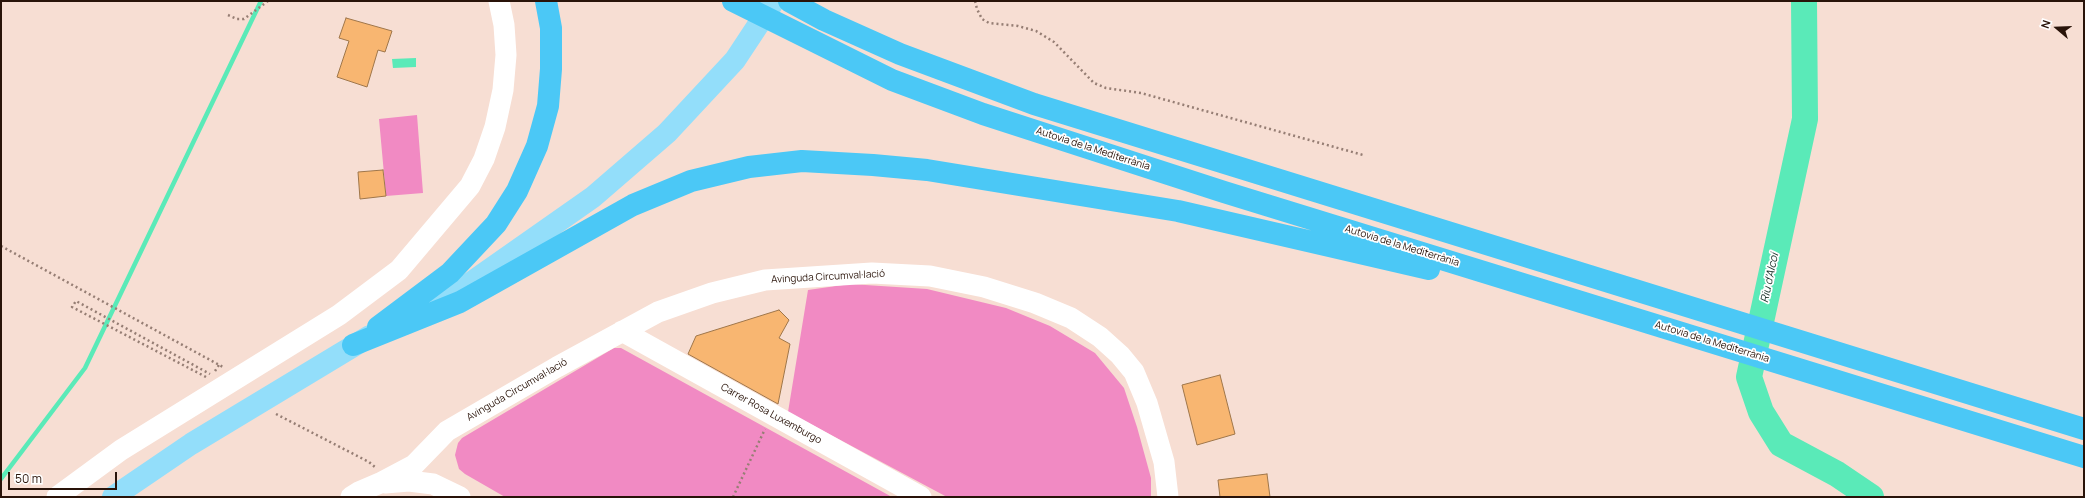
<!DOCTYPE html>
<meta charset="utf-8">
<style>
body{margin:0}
#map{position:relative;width:2085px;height:498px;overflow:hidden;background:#f7ded3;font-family:Manrope,sans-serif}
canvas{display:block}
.frame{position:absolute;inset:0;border:2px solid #291309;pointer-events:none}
.north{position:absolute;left:2037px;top:8px;width:40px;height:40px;-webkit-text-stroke:3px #fff;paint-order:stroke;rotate:289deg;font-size:11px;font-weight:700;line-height:16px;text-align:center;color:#291309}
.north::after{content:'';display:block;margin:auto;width:14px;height:18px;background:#291309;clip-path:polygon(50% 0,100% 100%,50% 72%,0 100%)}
.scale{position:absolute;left:8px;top:472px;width:109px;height:18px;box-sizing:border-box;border:2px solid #291309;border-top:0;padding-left:5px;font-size:12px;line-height:14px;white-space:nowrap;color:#291309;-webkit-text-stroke:3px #fff;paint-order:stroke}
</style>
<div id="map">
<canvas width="2085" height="498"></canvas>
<div class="frame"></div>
<div class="north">N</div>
<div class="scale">50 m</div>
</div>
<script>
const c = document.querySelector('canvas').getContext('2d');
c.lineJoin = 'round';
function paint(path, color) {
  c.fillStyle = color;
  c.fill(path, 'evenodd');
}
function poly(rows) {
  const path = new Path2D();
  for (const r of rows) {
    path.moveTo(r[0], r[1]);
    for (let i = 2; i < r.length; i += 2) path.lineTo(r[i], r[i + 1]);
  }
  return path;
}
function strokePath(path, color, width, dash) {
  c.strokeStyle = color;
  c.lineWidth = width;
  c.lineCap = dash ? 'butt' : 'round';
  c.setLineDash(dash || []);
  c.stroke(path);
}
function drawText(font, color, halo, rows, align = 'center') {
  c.font = font + ' Manrope,sans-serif';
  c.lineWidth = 3.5;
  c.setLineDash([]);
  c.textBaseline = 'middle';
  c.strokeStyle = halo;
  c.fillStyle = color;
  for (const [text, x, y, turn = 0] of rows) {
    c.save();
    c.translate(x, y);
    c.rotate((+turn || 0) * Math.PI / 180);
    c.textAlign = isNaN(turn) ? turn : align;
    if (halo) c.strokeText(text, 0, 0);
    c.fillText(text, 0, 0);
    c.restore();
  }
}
const green = poly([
 [417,115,423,193,386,196,379,119],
 [850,284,927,289,1006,308,1050,326,1095,353,1124,388,1137,427,1151,478,1151,497,947,497,788,412,808,290],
 [614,348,621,348,892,497,505,497,465,474,459,469,455,455,458,443,462,438]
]);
const water = poly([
 [416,58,416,67,393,68,392,59]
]);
const stream = poly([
 [1,479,85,368,261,1]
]);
const river = poly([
 [1804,1,1805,119,1749,377,1761,412,1781,444,1837,474,1871,497]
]);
const building = poly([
 [346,18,392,31,385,52,378,50,367,87,337,77,349,41,339,38,346,18],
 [383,170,386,196,360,199,358,172,383,170],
 [779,310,789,320,779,338,790,344,778,404,688,354,696,336,779,310],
 [1220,375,1235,434,1197,445,1182,385,1220,375],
 [1267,474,1270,497,1220,497,1218,480,1267,474]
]);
const path = poly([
 [975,1,977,9,982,19,989,23,1018,26,1036,31,1054,42,1094,83,1106,88,1141,93,1363,155],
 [228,15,237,19,244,19,268,1],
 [1,246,223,367],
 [215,371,219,365],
 [206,377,72,307,76,301,210,374],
 [276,414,369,462,375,467],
 [733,497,765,429]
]);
const minor = poly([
 [622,331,921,497],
 [385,483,409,481,433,484,460,497],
 [57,497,121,450,339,315,399,270,470,186,484,159,495,127,503,90,506,55,504,25,499,1],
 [351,497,359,492,380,483,414,465,447,431,557,367,658,312,712,293,765,280,872,273,930,276,984,287,1035,303,1071,318,1100,337,1120,355,1134,372,1147,403,1164,462,1168,497]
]);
const major = poly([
 [422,309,469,284,593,197,667,133,735,60,774,1],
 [113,497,191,444,370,336]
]);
const highway = poly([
 [733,1,892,80,983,114,1224,192,2084,457],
 [789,1,824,20,900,54,1034,104,2084,429],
 [378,327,450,273,496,224,517,191,537,146,548,106,551,69,551,28,546,1],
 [353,345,460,302,633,205,691,181,749,167,802,161,873,165,927,170,1178,211,1429,269]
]);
const streetNames = [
 ["Autovia de la Mediterrània",1093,149,18],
 ["Autovia de la Mediterrània",1402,246,17],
 ["Avinguda Circumval·lació",828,277,-3],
 ["Autovia de la Mediterrània",1712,342,17],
 ["Avinguda Circumval·lació",517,390,-30],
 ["Carrer Rosa Luxemburgo",771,414,29]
];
const waterNames = [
 ["Riu d'Alcoi",1770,278,-78]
];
paint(green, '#f18ac3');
paint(water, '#5aeab8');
strokePath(stream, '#5aeab8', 4.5);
strokePath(river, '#5aeab8', 26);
paint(building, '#f8b671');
strokePath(building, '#9f764a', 1);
strokePath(path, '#967e74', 2.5, [2, 3]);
strokePath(minor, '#fff', 21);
strokePath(major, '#93defa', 22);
strokePath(highway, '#4bc8f6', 22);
drawText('10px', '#291309', '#fff', streetNames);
drawText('italic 11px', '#172f26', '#fff', waterNames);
</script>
